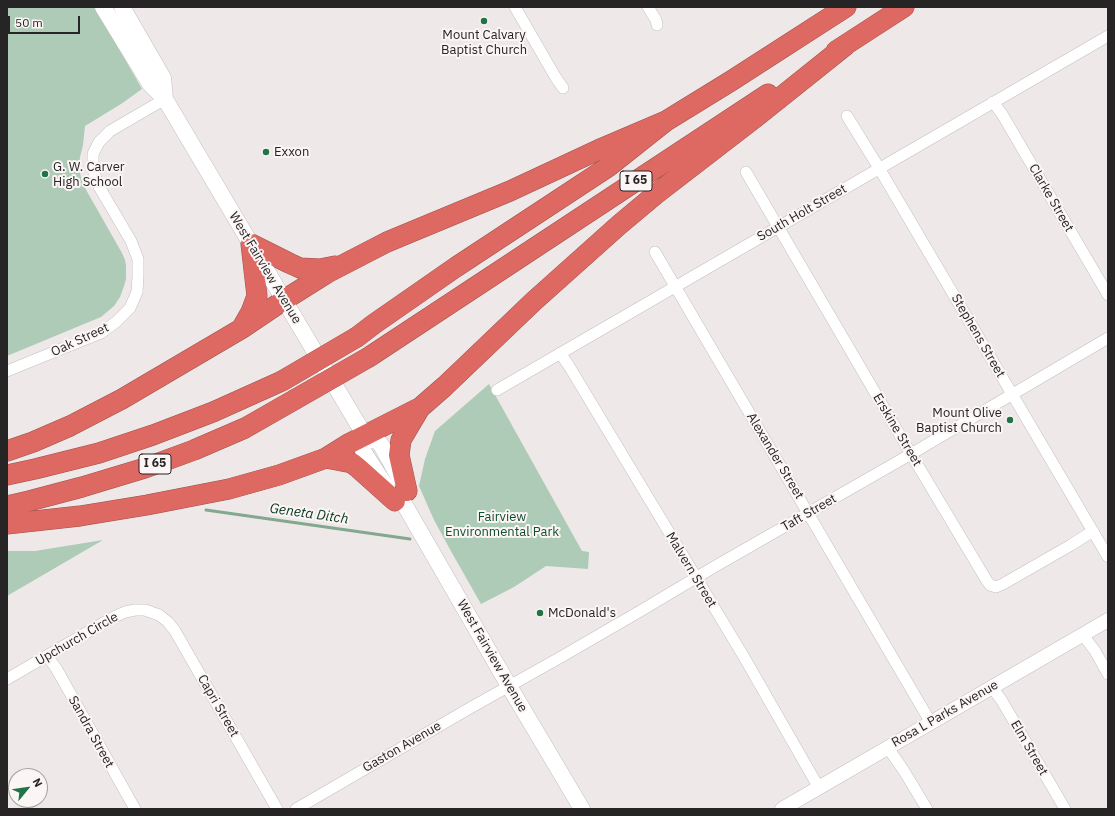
<!DOCTYPE html>
<style>
body{margin:0}
#map{position:relative;width:1115px;height:816px;overflow:hidden;background:#eee9e8;font-family:"IBM Plex Sans",sans-serif}
canvas{display:block}
.frame{position:absolute;inset:0;border:8px solid #262424;pointer-events:none}
.north{position:absolute;left:8px;top:768px;width:40px;height:40px;box-sizing:border-box;background:#fbf6f5;border:1px solid #a6a2a1;border-radius:50%;rotate:61deg;font-size:11px;font-weight:700;line-height:16px;text-align:center;color:#262424}
.north::after{content:'';display:block;margin:auto;width:14px;height:18px;background:#217446;clip-path:polygon(50% 0,100% 100%,50% 72%,0 100%)}
.scale{position:absolute;left:8px;top:16px;width:72px;height:18px;box-sizing:border-box;border:2px solid #262424;border-top:0;padding-left:5px;font-size:12px;line-height:14px;white-space:nowrap;color:#262424;-webkit-text-stroke:3px #fbf6f5;paint-order:stroke}
</style>
<div id="map">
<canvas width="1115" height="816"></canvas>
<div class="frame"></div>
<div class="north">N</div>
<div class="scale">50 m</div>
</div>
<script>
const c = document.querySelector('canvas').getContext('2d');
c.lineJoin = 'round';
function paint(path, color) {
  c.fillStyle = color;
  c.fill(path, 'evenodd');
}
function poly(rows) {
  const path = new Path2D();
  for (const r of rows) {
    path.moveTo(r[0], r[1]);
    for (let i = 2; i < r.length; i += 2) path.lineTo(r[i], r[i + 1]);
  }
  return path;
}
function strokePath(path, color, width, dash) {
  c.strokeStyle = color;
  c.lineWidth = width;
  c.lineCap = dash ? 'butt' : 'round';
  c.setLineDash(dash || []);
  c.stroke(path);
}
function drawText(font, color, halo, rows, align = 'center') {
  c.font = font + ' "IBM Plex Sans",sans-serif';
  c.lineWidth = 4;
  c.setLineDash([]);
  c.textBaseline = 'middle';
  c.strokeStyle = halo;
  c.fillStyle = color;
  for (const [text, x, y, turn = 0] of rows) {
    c.save();
    c.translate(x, y);
    c.rotate((+turn || 0) * Math.PI / 180);
    c.textAlign = isNaN(turn) ? turn : align;
    if (halo) c.strokeText(text, 0, 0);
    c.fillText(text, 0, 0);
    c.restore();
  }
}
const green = poly([
 [7,7,95,7,142,89,121,104,85,126,83,145,80,157,79,167,81,178,85,188,122,253,125,260,126,265,126,279,124,286,120,297,114,306,101,317,7,356],
 [489,384,582,551,589,552,588,569,546,566,514,587,481,604,452,553,434,520,419,486,425,459,435,431],
 [103,540,7,596,7,551,35,551]
]);
const stream = poly([
 [206,510,410,539]
]);
const minor = poly([
 [515,7,556,78,563,88],
 [648,7,656,20,657,25],
 [993,102,1002,114,1108,295],
 [847,116,879,168,1108,557],
 [746,172,911,454,987,581,990,585,996,587,1003,584,1071,545,1093,531],
 [655,252,931,723],
 [560,353,569,366,744,657,819,788],
 [7,371,101,333,116,322,130,308,137,292,138,276,138,259,131,241,98,185,93,169,93,154,99,142,110,131,165,99],
 [497,390,1108,36],
 [1083,635,1095,651,1108,674],
 [47,656,56,668,135,809],
 [7,679,112,618,125,612,135,610,145,610,159,615,168,622,175,631,277,809],
 [992,687,1002,701,1065,809],
 [888,748,904,771,927,809],
 [296,809,470,708,561,657,642,610,714,567,911,454,1108,338]
]);
const tertiary = poly([
 [782,809,1108,620]
]);
const secondary = poly([
 [103,7,150,84,165,99,284,300,365,436,363,451,387,488],
 [122,7,163,78,165,99],
 [365,436,380,443,400,479],
 [403,502,509,686,582,809]
]);
const motorway = poly([
 [836,51,904,7],
 [251,244,289,263,300,268,320,269,335,266],
 [243,326,251,312,257,296,251,244],
 [357,337,374,324,456,267,608,167,666,121,731,81,846,7],
 [369,357,768,94],
 [7,451,33,442,70,426,122,399,241,329,284,300,327,273,387,242,510,191,598,150,666,121],
 [326,458,352,463,357,467,395,501],
 [7,475,35,469,99,453,153,435,213,412,282,381],
 [407,491,399,455,401,440,420,408],
 [7,506,29,501,82,487,145,468,194,450,245,428,294,400],
 [7,524,80,516,147,505,229,489,279,475,326,458,350,443,421,407,445,386,534,301,619,225,656,194,756,117,846,45]
]);
const motorwayBridge = poly([
 [282,381,357,337],
 [294,400,369,357]
]);
const markers = [
 [484,21,4,"#217446"],
 [266,152,4,"#217446"],
 [45,174,4,"#217446"],
 [1010,420,4,"#217446"],
 [540,613,4,"#217446"]
];
const shields = [
 [636,181,32],
 [155,464,32]
];
const shieldNames = [
 ["I 65",636,181],
 ["I 65",155,464]
];
const poiNames = [
 ["Mount Calvary",484,35,"center"],
 ["Baptist Church",484,50,"center"],
 ["Exxon",274,152],
 ["G. W. Carver",53,167],
 ["High School",53,182],
 ["Mount Olive",1002,413,"right"],
 ["Baptist Church",1002,428,"right"],
 ["McDonald's",548,613]
];
const streetNames = [
 ["Clarke Street",1051,198,60],
 ["South Holt Street",802,213,-30],
 ["West Fairview Avenue",265,268,59],
 ["Stephens Street",978,336,60],
 ["Oak Street",80,340,-25],
 ["Erskine Street",897,430,59],
 ["Alexander Street",775,456,59],
 ["Taft Street",809,513,-30],
 ["Malvern Street",691,570,59],
 ["Upchurch Circle",77,639,-30],
 ["West Fairview Avenue",492,656,60],
 ["Capri Street",218,706,60],
 ["Rosa L Parks Avenue",945,714,-30],
 ["Sandra Street",91,732,61],
 ["Gaston Avenue",402,747,-30],
 ["Elm Street",1029,748,60]
];
const parkNames = [
 ["Fairview",502,517],
 ["Environmental Park",502,532]
];
const waterNames = [
 ["Geneta Ditch",309,514,8]
];
paint(green, '#adcbb6');
strokePath(stream, '#83a88e', 3);
strokePath(minor, '#c4bebe', 12);
strokePath(tertiary, '#c4bebe', 15);
strokePath(secondary, '#c4bebe', 17);
strokePath(motorway, '#9d514c', 21);
strokePath(minor, '#fff', 11);
strokePath(tertiary, '#fff', 14);
strokePath(secondary, '#fff', 16);
strokePath(motorway, '#dd6962', 20);
strokePath(motorwayBridge, '#9d514c', 21, []);
strokePath(motorwayBridge, '#dd6962', 20);
for (const [x, y, r, color] of markers) {
  const dot = new Path2D();
  dot.arc(x, y, r, 0, 2 * Math.PI);
  c.fillStyle = color;
  c.fill(dot);
  strokePath(dot, '#fbf6f5', 1.5);
}
for (const [x, y, w] of shields) {
  const box = new Path2D();
  box.roundRect(x - w / 2, y - 10, w, 20, 3);
  c.fillStyle = '#fbf6f5';
  c.fill(box);
  strokePath(box, '#262424', 1);
}
drawText('bold 12px', '#262424', null, shieldNames);
drawText('13px', '#262424', '#fbf6f5', poiNames, 'left');
drawText('13px', '#262424', '#fbf6f5', streetNames);
drawText('13px', '#0f4e2c', '#fbf6f5', parkNames);
drawText('italic 14px', '#0a3920', '#fbf6f5', waterNames);
</script>
